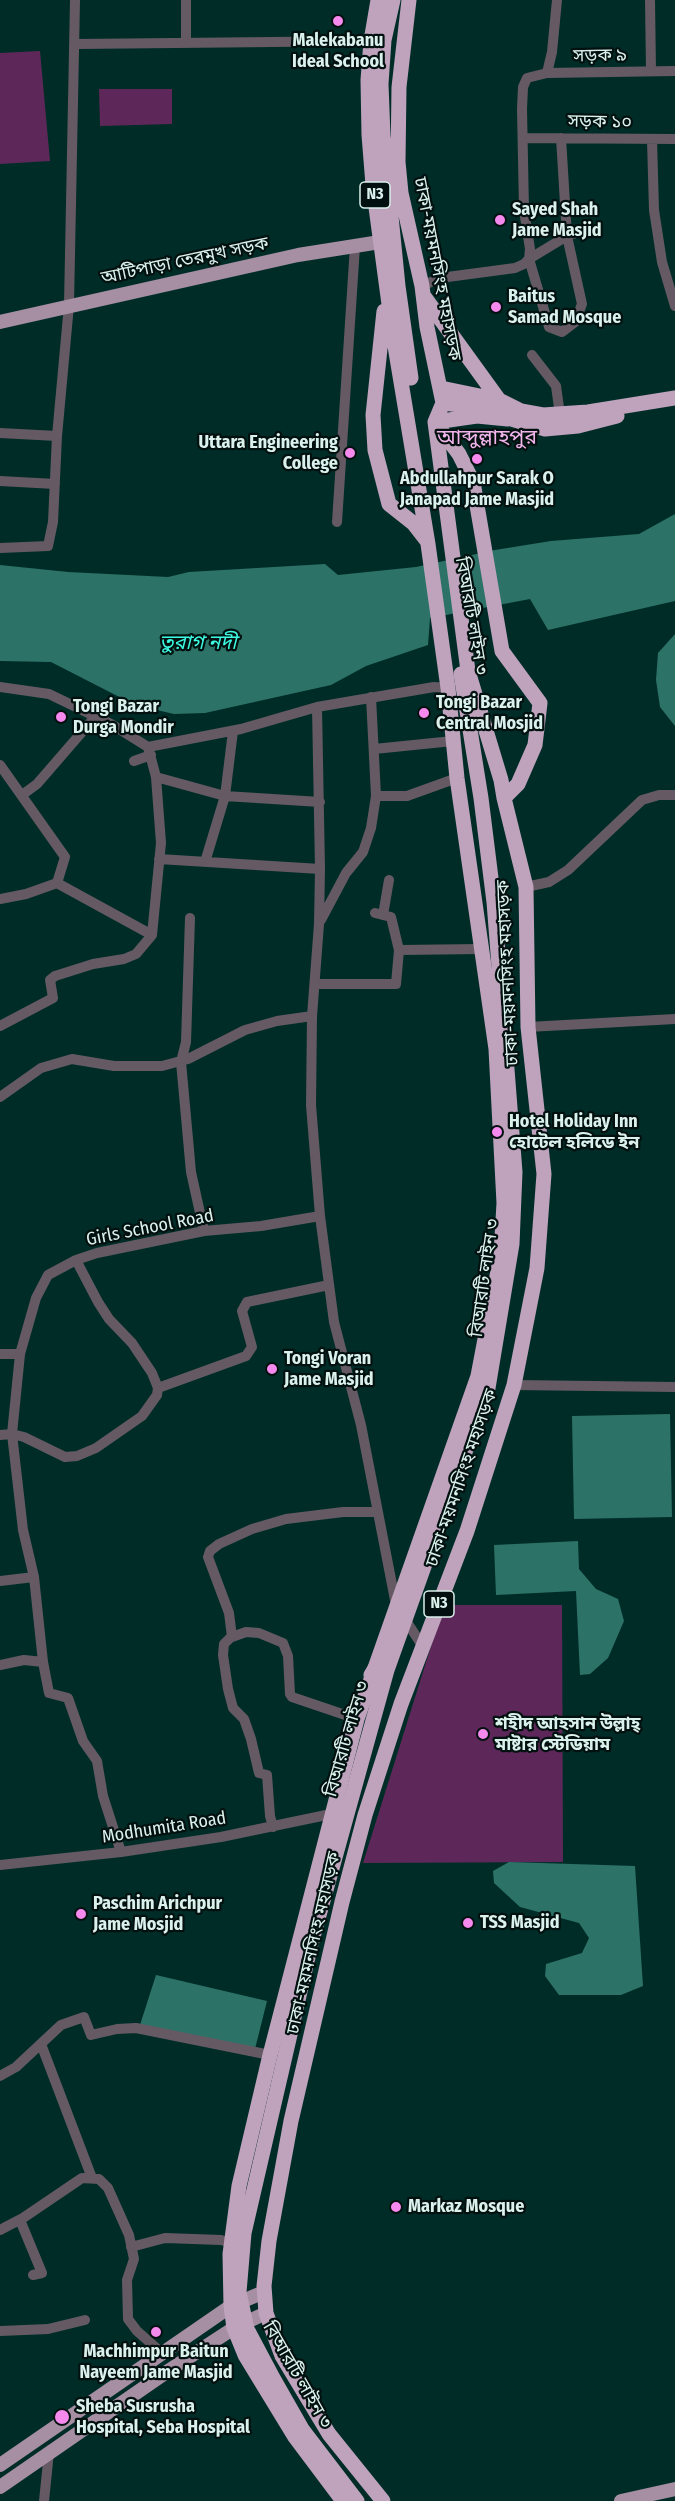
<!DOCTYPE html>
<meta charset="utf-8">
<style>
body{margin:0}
canvas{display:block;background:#002c27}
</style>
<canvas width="675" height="2501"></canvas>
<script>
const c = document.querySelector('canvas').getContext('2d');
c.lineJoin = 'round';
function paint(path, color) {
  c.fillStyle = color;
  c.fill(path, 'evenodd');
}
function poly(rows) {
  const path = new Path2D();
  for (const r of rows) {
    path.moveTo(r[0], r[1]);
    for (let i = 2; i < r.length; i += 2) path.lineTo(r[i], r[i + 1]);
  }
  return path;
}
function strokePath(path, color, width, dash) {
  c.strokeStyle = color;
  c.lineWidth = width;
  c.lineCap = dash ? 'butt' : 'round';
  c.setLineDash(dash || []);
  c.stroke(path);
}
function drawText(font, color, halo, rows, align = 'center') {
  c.font = font + ' "Fira Sans Condensed","Noto Sans Bengali",sans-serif';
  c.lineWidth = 4.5;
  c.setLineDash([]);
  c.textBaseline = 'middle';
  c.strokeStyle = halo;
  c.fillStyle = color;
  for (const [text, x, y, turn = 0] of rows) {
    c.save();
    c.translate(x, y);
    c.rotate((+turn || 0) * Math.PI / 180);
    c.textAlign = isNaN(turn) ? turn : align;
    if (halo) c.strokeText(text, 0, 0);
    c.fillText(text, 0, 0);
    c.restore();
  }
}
const green = poly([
 [40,51,50,161,0,164,0,53],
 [99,89,172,89,172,124,100,126],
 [444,1605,562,1605,563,1862,363,1863]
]);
const water = poly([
 [675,514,675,601,548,630,530,599,430,618,428,645,366,666,331,685,205,713,174,714,135,705,51,662,0,661,0,565,68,572,168,577,189,572,325,564,338,575,416,567,495,550,551,541,639,534],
 [675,634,675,726,660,707,656,680,658,653],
 [670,1414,672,1517,574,1519,572,1416],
 [578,1541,579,1569,596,1589,618,1599,624,1621,608,1658,590,1674,580,1675,576,1591,496,1595,494,1545],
 [509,1862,635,1866,643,1986,621,1995,559,1995,545,1976,546,1964,582,1953,589,1938,579,1923,520,1907,494,1883,493,1871],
 [156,1975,267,2001,255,2049,140,2025]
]);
const minor = poly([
 [650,0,651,71],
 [186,42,186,0],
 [76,44,371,41],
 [547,73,552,52,557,0],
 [524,138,675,139],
 [561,138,567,236,582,304,575,322,562,332,549,327,529,259,567,236,576,233],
 [652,140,654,210,662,262,675,306],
 [422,286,440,278,515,268,524,264,529,259,530,249,524,210,522,109,523,87,527,78,547,73,675,71],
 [532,355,556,386,560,415],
 [0,433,57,436],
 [0,481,55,484],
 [337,522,355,246],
 [0,548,48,546,53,522,57,436,69,305,75,0],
 [0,687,49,694,111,724,148,747,241,729,317,707,434,687,448,688],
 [317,707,320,869,319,924,312,1016,311,1105,320,1216,334,1322,361,1425,396,1605,423,1647],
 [374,749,453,741],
 [134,761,151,755],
 [0,765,65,857,57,883],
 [156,777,225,796,320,802],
 [22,795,37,784,95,717],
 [376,796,407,796,457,778],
 [159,859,320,869],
 [205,862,225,796,233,731],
 [526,887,549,882,568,870,642,800,659,795,675,795],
 [0,899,26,894,57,883,152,935],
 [375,913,391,917,399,950],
 [383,915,389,880],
 [190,918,186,1042,181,1062,191,1172,204,1231],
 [321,920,346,873,363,852,371,828,376,796,371,697],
 [316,984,396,984,399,950,481,949],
 [0,1026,53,998,50,980,55,976,93,964,124,959,136,954,152,935,161,843,156,777,148,747],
 [528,1027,675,1019],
 [0,1097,41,1068,72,1059,114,1066,162,1066,188,1059,245,1030,277,1021,312,1016],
 [76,1260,98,1302,109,1319,132,1343,152,1373,158,1388,246,1356,252,1347,242,1311,247,1302,329,1285],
 [0,1354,20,1354],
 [514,1385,675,1387],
 [0,1435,12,1434,24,1437,65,1457,77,1456,96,1448,142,1416,157,1395,158,1388],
 [0,1581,34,1577],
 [232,1636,224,1644,223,1655,228,1689,233,1708,244,1719,251,1739,259,1773,267,1775,270,1816,273,1827],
 [43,1662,34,1577,23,1530,12,1434,20,1354,36,1298,48,1275,76,1260,97,1253,204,1231,261,1226,320,1216],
 [0,1665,24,1660,43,1662,49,1693,68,1698,83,1741,97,1761,103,1796,121,1852],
 [357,1719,292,1697,290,1694,288,1656,283,1643,259,1633,246,1632,232,1637,229,1613,208,1557,210,1551,219,1544,252,1529,286,1519,343,1512,378,1512],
 [0,1865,121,1852,221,1837,331,1814],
 [41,2044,92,2178],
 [0,2076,16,2067,61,2025,84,2017,91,2035,117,2029,136,2028,270,2055],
 [20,2220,42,2273,33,2275],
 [0,2230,23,2218,82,2178,99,2179,108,2188,129,2235,134,2259,127,2280,128,2319,137,2331,162,2353],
 [131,2247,165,2238,221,2240,232,2243],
 [0,2331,48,2329,85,2320],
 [44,2501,49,2452]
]);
const major = poly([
 [0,322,298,255,380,242],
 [0,2465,231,2306,264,2292],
 [0,2487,168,2371,234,2328,266,2313],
 [621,2501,675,2489]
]);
const highway = poly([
 [393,0,384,40,381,84,383,136,398,286,411,378],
 [423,295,499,400],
 [384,311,373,415,375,450,389,504,413,523,427,541],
 [441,388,499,400,521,411,543,415,588,412,675,398],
 [443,403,468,406,545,429,578,426,617,416],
 [504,798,518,784,535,745,540,703,502,651,473,482,459,454,435,422,477,416,508,419],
 [343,2501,295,2437,245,2355,234,2328,231,2306,230,2254,239,2186,270,2055,357,1719,478,1376,501,1255,504,1203,496,1049,457,778,448,688,428,544,393,334,373,185,369,135,368,80,371,41,378,0],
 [383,2501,329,2434,282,2356,266,2313,264,2286,269,2241,291,2121,342,1902,365,1815,401,1704,467,1531,514,1385,537,1268,544,1174,528,1027,526,887,504,798,501,780,468,671,435,422,443,403,427,327,422,286,401,193,398,162,399,87,409,0]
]);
const highwayBridge = poly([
 [371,1675,388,1647],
 [357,2501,302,2429,273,2378,247,2329,239,2292,244,2233,311,1944,387,1670,488,1388,512,1244,515,1172,494,902,481,798,461,674]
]);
const markers = [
 [338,21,6,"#f689ed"],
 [500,220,6,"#f689ed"],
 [496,307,6,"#f689ed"],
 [350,453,6,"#f689ed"],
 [477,459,6,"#f689ed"],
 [424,713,6,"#f689ed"],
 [61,717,6,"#f689ed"],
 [497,1132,6,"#f689ed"],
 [272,1369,6,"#f689ed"],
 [483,1734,6,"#f689ed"],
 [81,1914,6,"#f689ed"],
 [468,1923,6,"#f689ed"],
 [396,2207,6,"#f689ed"],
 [156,2332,6,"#f689ed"],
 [62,2417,8,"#f689ed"]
];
const shields = [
 [375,195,30],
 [439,1604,30]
];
const shieldNames = [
 ["N3",375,195],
 ["N3",439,1604]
];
const poiNames = [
 ["Malekabanu",338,41,"center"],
 ["Ideal School",338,62,"center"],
 ["Sayed Shah",512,210],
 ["Jame Masjid",512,231],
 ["Baitus",508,297],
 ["Samad Mosque",508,318],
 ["Uttara Engineering",338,443,"right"],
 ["College",338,464,"right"],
 ["Abdullahpur Sarak O",477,479,"center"],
 ["Janapad Jame Masjid",477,500,"center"],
 ["Tongi Bazar",436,703],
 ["Central Mosjid",436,724],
 ["Tongi Bazar",73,707],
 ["Durga Mondir",73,728],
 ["Hotel Holiday Inn",509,1122],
 ["হোটেল হলিডে ইন",509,1143],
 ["Tongi Voran",284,1359],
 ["Jame Masjid",284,1380],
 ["শহীদ আহসান উল্লাহ্‌",495,1724],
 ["মাষ্টার স্টেডিয়াম",495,1745],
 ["Paschim Arichpur",93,1904],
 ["Jame Mosjid",93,1925],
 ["TSS Masjid",480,1923],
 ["Markaz Mosque",408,2207],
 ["Machhimpur Baitun",156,2352,"center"],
 ["Nayeem Jame Masjid",156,2373,"center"],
 ["Sheba Susrusha",76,2407],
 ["Hospital, Seba Hospital",76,2428]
];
const streetNames = [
 ["সড়ক ৯",600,56,-1],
 ["সড়ক ১০",600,122,1],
 ["আটিপাড়া তেরমুখ সড়ক",185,261,-12],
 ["ঢাকা-ময়মনসিংহ মহাসড়ক",437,269,79],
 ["বিআরটি লাইন ৩",471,616,80],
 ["ঢাকা-ময়মনসিংহ মহাসড়ক",508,973,-93],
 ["Girls School Road",150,1228,-11],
 ["বিআরটি লাইন ৩",485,1278,-82],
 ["ঢাকা-ময়মনসিংহ মহাসড়ক",462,1478,-71],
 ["বিআরটি লাইন ৩",347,1739,-74],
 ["Modhumita Road",164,1828,-9],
 ["ঢাকা-ময়মনসিংহ মহাসড়ক",314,1943,-77],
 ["বিআরটি লাইন ৩",297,2375,60]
];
const waterNames = [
 ["তুরাগ নদী",198,643]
];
const quarterNames = [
 ["আব্দুল্লাহপুর",487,438]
];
paint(green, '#5d2859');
paint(water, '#2c7267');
strokePath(minor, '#655a64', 10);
strokePath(major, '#a68ea3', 14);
strokePath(highway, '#bfa2bc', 15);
strokePath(highwayBridge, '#bfa2bc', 15);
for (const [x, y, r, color] of markers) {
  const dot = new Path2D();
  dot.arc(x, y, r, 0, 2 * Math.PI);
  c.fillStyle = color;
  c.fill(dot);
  strokePath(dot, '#02110f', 2);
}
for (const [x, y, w] of shields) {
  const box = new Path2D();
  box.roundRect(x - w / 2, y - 13, w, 26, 4.5);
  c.fillStyle = '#02110f';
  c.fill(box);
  strokePath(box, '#dbf1ec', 1.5);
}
drawText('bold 16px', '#dbf1ec', null, shieldNames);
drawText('bold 18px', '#dbf1ec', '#02110f', poiNames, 'left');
drawText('18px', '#dbf1ec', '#02110f', streetNames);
drawText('italic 20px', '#3cfbe2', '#02110f', waterNames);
drawText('21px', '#f2b5ec', '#02110f', quarterNames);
</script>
